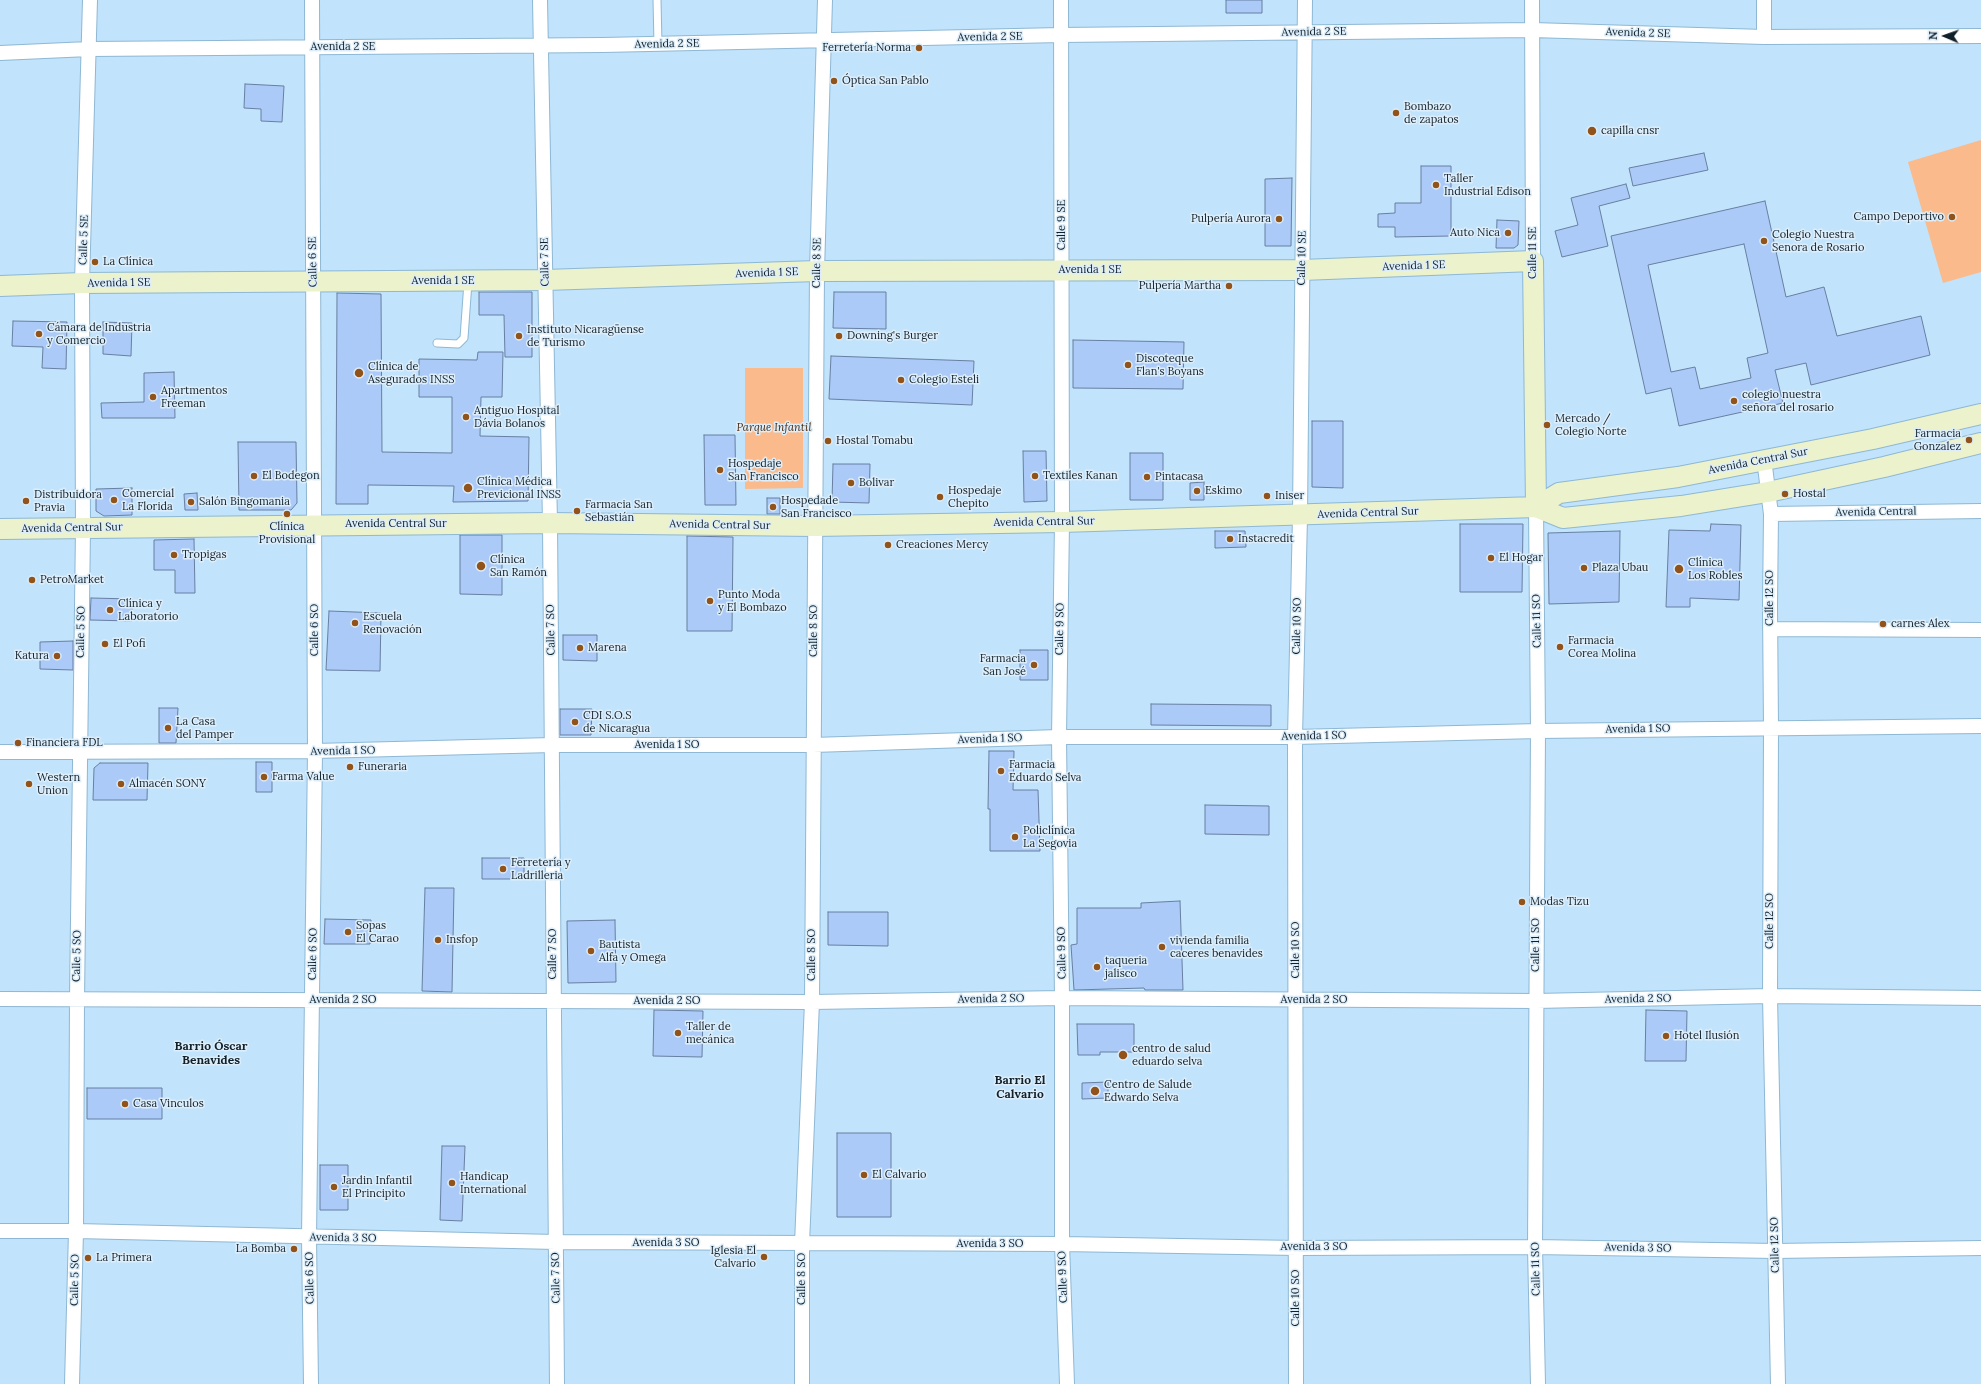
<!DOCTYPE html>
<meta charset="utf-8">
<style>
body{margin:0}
#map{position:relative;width:1981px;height:1384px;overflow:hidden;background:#c1e3fb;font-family:Lora,serif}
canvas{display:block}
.north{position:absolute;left:1925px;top:16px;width:40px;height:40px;-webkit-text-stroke:3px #ddeefa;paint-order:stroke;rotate:272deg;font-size:11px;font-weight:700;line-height:16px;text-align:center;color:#11212c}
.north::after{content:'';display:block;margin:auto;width:14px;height:18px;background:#11212c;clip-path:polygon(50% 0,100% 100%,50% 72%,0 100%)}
</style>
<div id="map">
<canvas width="1981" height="1384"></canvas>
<div class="north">N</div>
</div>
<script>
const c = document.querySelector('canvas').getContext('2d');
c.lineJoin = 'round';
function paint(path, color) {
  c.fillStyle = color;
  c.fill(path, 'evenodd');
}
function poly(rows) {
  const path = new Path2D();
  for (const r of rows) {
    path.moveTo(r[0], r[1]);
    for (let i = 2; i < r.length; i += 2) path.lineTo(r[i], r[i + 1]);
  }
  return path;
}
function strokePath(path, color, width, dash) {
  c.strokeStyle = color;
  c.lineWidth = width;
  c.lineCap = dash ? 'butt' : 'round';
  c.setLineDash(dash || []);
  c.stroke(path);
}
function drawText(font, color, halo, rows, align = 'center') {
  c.font = font + ' Lora,serif';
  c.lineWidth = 3;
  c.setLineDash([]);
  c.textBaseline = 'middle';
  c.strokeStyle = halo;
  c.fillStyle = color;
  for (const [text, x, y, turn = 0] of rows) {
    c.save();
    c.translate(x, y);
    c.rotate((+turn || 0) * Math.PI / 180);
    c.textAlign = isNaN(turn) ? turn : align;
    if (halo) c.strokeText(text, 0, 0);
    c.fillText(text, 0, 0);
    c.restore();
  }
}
const green = poly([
 [1981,140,1981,272,1943,283,1908,162],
 [745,368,803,368,803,488,745,489]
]);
const building = poly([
 [1226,0,1262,0,1262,13,1226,13,1226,0],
 [245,84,284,86,282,122,261,121,261,109,244,108,245,84],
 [1704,153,1708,170,1633,186,1629,168,1704,153],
 [1421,166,1451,166,1451,236,1395,237,1395,227,1378,227,1378,214,1395,213,1395,203,1421,203,1421,166],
 [1292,178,1291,246,1265,246,1265,179,1292,178],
 [1626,184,1630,198,1599,206,1608,246,1562,257,1555,231,1578,225,1571,198,1626,184],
 [1765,201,1786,297,1824,287,1837,336,1921,316,1930,355,1811,385,1806,363,1775,370,1783,403,1679,426,1671,388,1646,394,1611,236,1765,201],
 [1744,244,1768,353,1747,358,1751,378,1700,389,1695,367,1671,372,1648,265,1744,244],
 [1497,220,1519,221,1518,245,1514,248,1496,248,1497,220],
 [479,292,532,292,532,357,505,357,504,315,479,315,479,292],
 [834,292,886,292,886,329,833,328,834,292],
 [337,293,381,294,382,452,452,453,452,397,419,397,419,359,477,360,478,352,503,352,502,397,481,397,480,436,529,437,528,501,453,502,454,486,368,485,368,504,336,504,337,293],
 [13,321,67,322,66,369,42,368,43,347,12,346,13,321],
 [103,322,132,323,131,356,103,354,103,322],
 [1073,340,1184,342,1183,389,1073,388,1073,340],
 [831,356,974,361,972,405,829,399,831,356],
 [174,372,175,418,102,418,101,403,144,402,144,373,174,372],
 [1312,421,1343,421,1343,488,1312,487,1312,421],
 [704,435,735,435,736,505,705,505,704,435],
 [238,442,296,442,297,503,291,510,239,510,238,442],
 [1023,451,1046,451,1047,501,1024,502,1023,451],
 [1130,453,1163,453,1163,500,1130,500,1130,453],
 [833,464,870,464,869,503,832,502,833,464],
 [1204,482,1204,500,1190,500,1190,483,1204,482],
 [132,488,132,515,104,516,96,511,96,489,132,488],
 [197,493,198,510,185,510,184,494,197,493],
 [767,498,780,498,780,514,767,514,767,498],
 [1460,524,1523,524,1522,592,1460,592,1460,524],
 [1711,524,1741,525,1739,600,1690,598,1690,607,1666,607,1669,530,1710,531,1711,524],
 [1215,531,1245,531,1246,547,1215,548,1215,531],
 [1620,531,1619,602,1549,604,1548,533,1620,531],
 [460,535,502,535,502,595,460,594,460,535],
 [687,536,733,537,732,631,687,631,687,536],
 [194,539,195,593,175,593,175,570,154,570,154,540,194,539],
 [91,598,132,599,132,621,90,620,91,598],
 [329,611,381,613,380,671,326,670,329,611],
 [563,635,597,635,597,661,563,660,563,635],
 [73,641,73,670,40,669,40,642,73,641],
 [1020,650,1048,650,1048,680,1020,680,1020,650],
 [1151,704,1271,705,1271,726,1151,725,1151,704],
 [159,708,178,708,176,743,159,743,159,708],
 [560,709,592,709,591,735,560,735,560,709],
 [989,751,1014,751,1013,790,1038,790,1040,851,990,851,990,809,988,809,989,751],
 [256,762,272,762,272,792,256,792,256,762],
 [100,763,148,763,147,800,93,800,94,768,100,763],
 [1205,805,1269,806,1269,835,1205,834,1205,805],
 [482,858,524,858,524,879,482,879,482,858],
 [425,888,454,888,452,992,422,991,425,888],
 [1180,901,1183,990,1145,990,1144,988,1074,990,1071,945,1077,944,1077,908,1141,908,1141,903,1180,901],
 [828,912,888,912,888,946,828,945,828,912],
 [325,919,371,920,370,944,324,944,325,919],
 [615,920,616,982,568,983,567,921,615,920],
 [654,1010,703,1011,702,1057,653,1056,654,1010],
 [1646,1010,1687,1011,1686,1061,1645,1061,1646,1010],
 [1077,1024,1134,1024,1134,1052,1100,1052,1100,1055,1078,1055,1077,1024],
 [1108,1082,1108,1098,1082,1099,1082,1083,1108,1082],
 [87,1088,162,1088,162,1119,87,1119,87,1088],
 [837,1133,891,1133,891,1217,837,1217,837,1133],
 [442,1146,465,1146,462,1221,440,1220,442,1146],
 [320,1165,348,1165,348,1210,320,1210,320,1165]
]);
const lane = poly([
 [657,0,658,44],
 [437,343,458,344,464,338,468,282]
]);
const street = poly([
 [540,0,550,523,557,1384],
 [1061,0,1062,522,1059,737,1062,998,1062,1244,1067,1384],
 [1532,0,1533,261],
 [1764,37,1764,0],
 [0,53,89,49,603,45,1061,35,1532,30,1764,37,1981,36],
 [1764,459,1771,514,1770,607,1771,727,1770,996,1778,1384],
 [1536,507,1538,731,1535,1247,1538,1384],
 [1771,514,1981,511],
 [1770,629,1981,630],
 [0,752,315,751,552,745,813,745,1059,737,1295,737,1538,731,1981,726],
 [0,999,812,1002,1062,998,1536,1001,1770,996,1981,998],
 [0,1231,76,1231,556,1242,1062,1244,1297,1248,1535,1247,1775,1251,1981,1248],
 [72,1384,76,1231,77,999,83,528,82,283,90,0],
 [311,1384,309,1238,315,751,312,0],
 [802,1384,802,1244,812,1002,817,271,825,0],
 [1296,1384,1295,737,1300,516,1305,0]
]);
const secondary = poly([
 [0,286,82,283,545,280,817,271,1302,270,1533,261,1536,507],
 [1536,507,1559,493,1678,477,1873,439,1981,414],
 [0,529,550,523,814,526,1062,522,1536,507,1563,518,1681,506,1768,492,1884,467,1981,443]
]);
const markers = [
 [919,48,4,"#92531a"],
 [834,81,4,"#92531a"],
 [1396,113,4,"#92531a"],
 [1592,131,5,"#92531a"],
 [1436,185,4,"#92531a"],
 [1952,217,4,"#92531a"],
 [1279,219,4,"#92531a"],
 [1508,233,4,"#92531a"],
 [1764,241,4,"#92531a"],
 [95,262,4,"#92531a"],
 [1229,286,4,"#92531a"],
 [39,334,4,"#92531a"],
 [519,336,4,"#92531a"],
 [839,336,4,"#92531a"],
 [1128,365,4,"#92531a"],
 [359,373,5,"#92531a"],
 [901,380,4,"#92531a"],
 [153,397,4,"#92531a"],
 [1734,401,4,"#92531a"],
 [466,417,4,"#92531a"],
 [1547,425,4,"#92531a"],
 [1969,440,4,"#92531a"],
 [828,441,4,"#92531a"],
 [720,470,4,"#92531a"],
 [254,476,4,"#92531a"],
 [1035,476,4,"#92531a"],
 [1147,477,4,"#92531a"],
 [851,483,4,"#92531a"],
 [468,488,5,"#92531a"],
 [1197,491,4,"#92531a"],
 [1785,494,4,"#92531a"],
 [1267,496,4,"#92531a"],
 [940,497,4,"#92531a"],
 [114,500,4,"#92531a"],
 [26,501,4,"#92531a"],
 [191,502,4,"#92531a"],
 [773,507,4,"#92531a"],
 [577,511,4,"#92531a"],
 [287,514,4,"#92531a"],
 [1230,539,4,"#92531a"],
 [888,545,4,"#92531a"],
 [174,555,4,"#92531a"],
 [1491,558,4,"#92531a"],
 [481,566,5,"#92531a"],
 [1584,568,4,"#92531a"],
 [1679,569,5,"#92531a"],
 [32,580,4,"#92531a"],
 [710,601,4,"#92531a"],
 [110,610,4,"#92531a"],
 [355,623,4,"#92531a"],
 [1883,624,4,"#92531a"],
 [105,644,4,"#92531a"],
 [1560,647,4,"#92531a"],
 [580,648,4,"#92531a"],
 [57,656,4,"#92531a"],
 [1034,665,4,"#92531a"],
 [575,722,4,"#92531a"],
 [168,728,4,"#92531a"],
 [18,743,4,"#92531a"],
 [350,767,4,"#92531a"],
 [1001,771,4,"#92531a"],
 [264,777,4,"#92531a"],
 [29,784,4,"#92531a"],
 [121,784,4,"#92531a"],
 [1015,837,4,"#92531a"],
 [503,869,4,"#92531a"],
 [1522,902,4,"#92531a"],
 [348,932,4,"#92531a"],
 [438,940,4,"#92531a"],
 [1162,947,4,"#92531a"],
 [591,951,4,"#92531a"],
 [1097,967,4,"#92531a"],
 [678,1033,4,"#92531a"],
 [1666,1036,4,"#92531a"],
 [1123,1055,5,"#92531a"],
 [1095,1091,5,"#92531a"],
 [125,1104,4,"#92531a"],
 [864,1175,4,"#92531a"],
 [452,1183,4,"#92531a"],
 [334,1187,4,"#92531a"],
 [294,1249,4,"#92531a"],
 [764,1257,4,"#92531a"],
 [88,1258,4,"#92531a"]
];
const streetNames = [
 ["Avenida 2 SE",1314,32,-1],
 ["Avenida 2 SE",1638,33,2],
 ["Avenida 2 SE",990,37,-1],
 ["Avenida 2 SE",667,44,-1],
 ["Avenida 2 SE",343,47],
 ["Calle 9 SE",1062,225,-90],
 ["Calle 5 SE",84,240,-88],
 ["Calle 11 SE",1533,253,-90],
 ["Calle 10 SE",1302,258,-89],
 ["Calle 6 SE",313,262,-91],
 ["Calle 7 SE",545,262,-91],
 ["Calle 8 SE",817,263,-89],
 ["Avenida 1 SE",1414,266,-2],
 ["Avenida 1 SE",1090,270],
 ["Avenida 1 SE",767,273,-2],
 ["Avenida 1 SE",443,281],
 ["Avenida 1 SE",119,283,-1],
 ["Avenida Central Sur",1758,461,-11],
 ["Avenida Central",1876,512,-1],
 ["Avenida Central Sur",1368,513,-2],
 ["Avenida Central Sur",1044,522,-1],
 ["Avenida Central Sur",396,524],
 ["Avenida Central Sur",720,525,1],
 ["Avenida Central Sur",72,528,-1],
 ["Calle 12 SO",1770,598,-90],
 ["Calle 11 SO",1537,621,-91],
 ["Calle 10 SO",1297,626,-89],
 ["Calle 9 SO",1060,629,-89],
 ["Calle 6 SO",315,630,-90],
 ["Calle 7 SO",551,630,-91],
 ["Calle 8 SO",814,631,-90],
 ["Calle 5 SO",81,632,-89],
 ["Avenida 1 SO",1638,729,-1],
 ["Avenida 1 SO",1314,736,-1],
 ["Avenida 1 SO",990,739,-2],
 ["Avenida 1 SO",667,745],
 ["Avenida 1 SO",343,751,-1],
 ["Calle 12 SO",1770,921,-90],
 ["Calle 11 SO",1536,945,-90],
 ["Calle 10 SO",1296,950,-90],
 ["Calle 9 SO",1062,953,-91],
 ["Calle 6 SO",313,954,-89],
 ["Calle 7 SO",553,954,-90],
 ["Calle 8 SO",812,955,-90],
 ["Calle 5 SO",77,956,-89],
 ["Avenida 2 SO",991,999,-1],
 ["Avenida 2 SO",1638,999,-1],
 ["Avenida 2 SO",343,1000],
 ["Avenida 2 SO",1314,1000],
 ["Avenida 2 SO",667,1001],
 ["Avenida 3 SO",343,1238,1],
 ["Avenida 3 SO",666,1243],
 ["Avenida 3 SO",990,1244],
 ["Calle 12 SO",1775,1245,-91],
 ["Avenida 3 SO",1314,1247],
 ["Avenida 3 SO",1638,1248,1],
 ["Calle 11 SO",1536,1269,-91],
 ["Calle 9 SO",1063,1277,-92],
 ["Calle 6 SO",310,1278,-91],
 ["Calle 7 SO",556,1278,-91],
 ["Calle 8 SO",802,1279,-90],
 ["Calle 5 SO",75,1280,-89],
 ["Calle 10 SO",1296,1298,-90]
];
const poiNames = [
 ["Ferretería Norma",911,48,"right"],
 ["Óptica San Pablo",842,81],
 ["Bombazo",1404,107],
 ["de zapatos",1404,120],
 ["capilla cnsr",1601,131],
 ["Taller",1444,179],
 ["Industrial Edison",1444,192],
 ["Campo Deportivo",1944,217,"right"],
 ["Pulpería Aurora",1271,219,"right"],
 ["Auto Nica",1500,233,"right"],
 ["Colegio Nuestra",1772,235],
 ["Senora de Rosario",1772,248],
 ["La Clínica",103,262],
 ["Pulpería Martha",1221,286,"right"],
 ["Cámara de Industria",47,328],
 ["y Comercio",47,341],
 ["Instituto Nicaragüense",527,330],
 ["de Turismo",527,343],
 ["Downing's Burger",847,336],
 ["Discoteque",1136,359],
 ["Flan's Boyans",1136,372],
 ["Clínica de",368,367],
 ["Asegurados INSS",368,380],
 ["Colegio Esteli",909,380],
 ["Apartmentos",161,391],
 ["Freeman",161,404],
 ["colegio nuestra",1742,395],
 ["señora del rosario",1742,408],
 ["Antiguo Hospital",474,411],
 ["Dávia Bolanos",474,424],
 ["Mercado /",1555,419],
 ["Colegio Norte",1555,432],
 ["Farmacia",1961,434,"right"],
 ["Gonzalez",1961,447,"right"],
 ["Hostal Tomabu",836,441],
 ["Hospedaje",728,464],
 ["San Francisco",728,477],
 ["El Bodegon",262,476],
 ["Textiles Kanan",1043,476],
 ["Pintacasa",1155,477],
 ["Clínica Médica",477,482],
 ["Previcional INSS",477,495],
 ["Bolivar",859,483],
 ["Hospedaje",948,491],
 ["Chepito",948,504],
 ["Eskimo",1205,491],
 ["Comercial",122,494],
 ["La Florida",122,507],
 ["Hostal",1793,494],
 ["Distribuidora",34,495],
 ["Pravia",34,508],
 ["Iniser",1275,496],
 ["Hospedade",781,501],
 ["San Francisco",781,514],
 ["Salón Bingomania",199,502],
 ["Farmacia San",585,505],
 ["Sebastián",585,518],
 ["Clínica",287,527,"center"],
 ["Provisional",287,540,"center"],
 ["Instacredit",1238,539],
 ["Creaciones Mercy",896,545],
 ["Tropigas",182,555],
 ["El Hogar",1499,558],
 ["Clínica",490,560],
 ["San Ramón",490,573],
 ["Clínica",1688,563],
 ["Los Robles",1688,576],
 ["Plaza Ubau",1592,568],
 ["PetroMarket",40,580],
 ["Punto Moda",718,595],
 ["y El Bombazo",718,608],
 ["Clínica y",118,604],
 ["Laboratorio",118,617],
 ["Escuela",363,617],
 ["Renovación",363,630],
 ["carnes Alex",1891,624],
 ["Farmacia",1568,641],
 ["Corea Molina",1568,654],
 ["El Pofi",113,644],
 ["Marena",588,648],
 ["Katura",49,656,"right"],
 ["Farmacia",1026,659,"right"],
 ["San José",1026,672,"right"],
 ["CDI S.O.S",583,716],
 ["de Nicaragua",583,729],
 ["La Casa",176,722],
 ["del Pamper",176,735],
 ["Financiera FDL",26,743],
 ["Farmacia",1009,765],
 ["Eduardo Selva",1009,778],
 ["Funeraria",358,767],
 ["Farma Value",272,777],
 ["Western",37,778],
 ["Union",37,791],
 ["Almacén SONY",129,784],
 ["Policlínica",1023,831],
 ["La Segovia",1023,844],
 ["Ferretería y",511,863],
 ["Ladrilleria",511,876],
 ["Modas Tizu",1530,902],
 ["Sopas",356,926],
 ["El Carao",356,939],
 ["Insfop",446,940],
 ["vivienda familia",1170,941],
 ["caceres benavides",1170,954],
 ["Bautista",599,945],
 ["Alfa y Omega",599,958],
 ["taqueria",1105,961],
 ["jalisco",1105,974],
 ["Taller de",686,1027],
 ["mecánica",686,1040],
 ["Hotel Ilusión",1674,1036],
 ["centro de salud",1132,1049],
 ["eduardo selva",1132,1062],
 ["Centro de Salude",1104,1085],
 ["Edwardo Selva",1104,1098],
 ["Casa Vinculos",133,1104],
 ["El Calvario",872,1175],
 ["Handicap",460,1177],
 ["International",460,1190],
 ["Jardin Infantil",342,1181],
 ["El Principito",342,1194],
 ["La Bomba",286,1249,"right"],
 ["Iglesia El",756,1251,"right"],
 ["Calvario",756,1264,"right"],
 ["La Primera",96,1258]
];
const parkNames = [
 ["Parque Infantil",774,428]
];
const neighbourhoodNames = [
 ["Barrio Óscar",211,1047],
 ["Benavides",211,1061],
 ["Barrio El",1020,1081],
 ["Calvario",1020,1095]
];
paint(green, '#faba8b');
paint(building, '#accaf7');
strokePath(building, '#677fa2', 1);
strokePath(lane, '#8eb8d4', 9);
strokePath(street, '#8eb8d4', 16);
strokePath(secondary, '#8eb8d4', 22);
strokePath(lane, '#fff', 7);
strokePath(street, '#fff', 14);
strokePath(secondary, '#ecf2cb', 20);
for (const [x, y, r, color] of markers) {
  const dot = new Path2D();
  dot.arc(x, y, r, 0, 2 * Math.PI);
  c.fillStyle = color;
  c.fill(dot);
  strokePath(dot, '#ddeefa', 1.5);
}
drawText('11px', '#11212c', '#ddeefa', streetNames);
drawText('11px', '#11212c', '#ddeefa', poiNames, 'left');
drawText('italic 11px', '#492a11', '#ddeefa', parkNames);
drawText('bold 12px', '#11212c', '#ddeefa', neighbourhoodNames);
</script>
